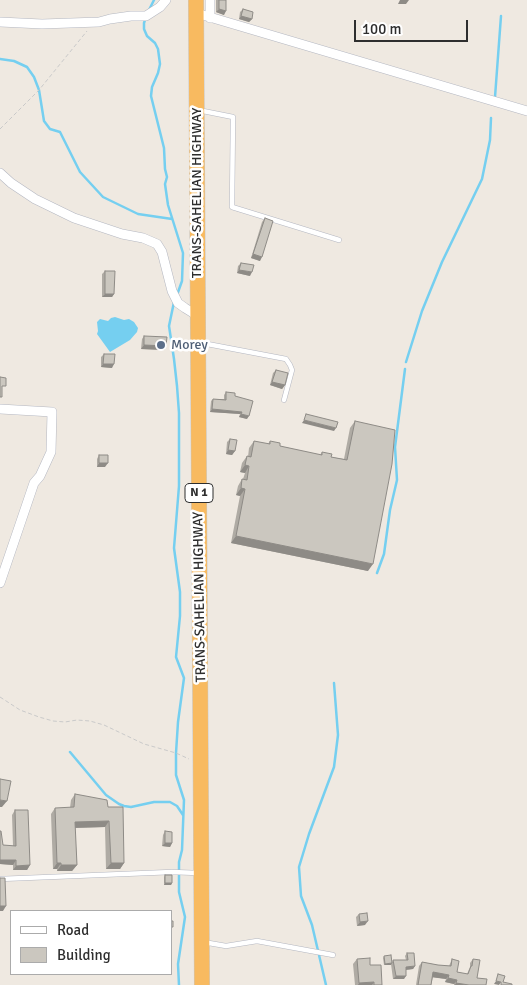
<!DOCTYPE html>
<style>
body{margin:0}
#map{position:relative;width:527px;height:985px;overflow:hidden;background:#efe9e1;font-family:Signika,sans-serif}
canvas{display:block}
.legend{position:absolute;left:10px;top:910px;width:162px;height:65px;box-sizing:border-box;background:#fff;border:1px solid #ababab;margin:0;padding:6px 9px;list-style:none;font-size:15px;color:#2e2e2e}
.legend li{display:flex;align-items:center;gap:10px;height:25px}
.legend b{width:25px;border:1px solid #ababab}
.scale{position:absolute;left:354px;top:20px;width:114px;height:22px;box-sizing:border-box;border:2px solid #2e2e2e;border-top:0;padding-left:6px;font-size:15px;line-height:18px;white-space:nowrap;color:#2e2e2e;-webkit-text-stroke:4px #fff;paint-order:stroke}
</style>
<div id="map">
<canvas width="527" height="985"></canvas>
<ul class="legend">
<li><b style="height:6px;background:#fff"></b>Road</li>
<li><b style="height:14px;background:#cbc7bf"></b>Building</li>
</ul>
<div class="scale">100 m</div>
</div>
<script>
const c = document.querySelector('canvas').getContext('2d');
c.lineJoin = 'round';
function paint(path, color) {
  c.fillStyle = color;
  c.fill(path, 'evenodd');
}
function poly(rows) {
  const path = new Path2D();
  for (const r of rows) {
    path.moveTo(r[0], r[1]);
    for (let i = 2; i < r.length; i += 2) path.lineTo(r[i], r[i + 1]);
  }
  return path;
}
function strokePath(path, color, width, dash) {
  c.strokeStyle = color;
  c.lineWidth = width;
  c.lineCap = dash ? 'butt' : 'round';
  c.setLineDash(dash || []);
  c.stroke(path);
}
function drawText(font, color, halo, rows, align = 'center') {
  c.font = font + ' Signika,sans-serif';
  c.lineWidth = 5;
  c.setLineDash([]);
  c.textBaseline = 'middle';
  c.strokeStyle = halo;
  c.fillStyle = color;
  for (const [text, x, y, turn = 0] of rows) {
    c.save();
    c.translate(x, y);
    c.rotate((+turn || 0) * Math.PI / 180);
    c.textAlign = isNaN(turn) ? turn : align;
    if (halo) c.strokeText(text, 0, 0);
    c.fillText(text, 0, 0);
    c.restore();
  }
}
const water = poly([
 [115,317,124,320,129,319,134,322,138,328,137,332,130,340,110,352,97,334,98,331,97,322,100,319,108,321,111,318]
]);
const stream = poly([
 [149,10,154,0],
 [146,17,144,23,144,29,147,36,155,43,158,49,160,64,158,73,152,87,151,96,164,148,165,169,167,177,165,184,168,205,183,253,182,281,177,295],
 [0,59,14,61,27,67,34,77,39,90,44,121,50,129,60,132,80,172,103,197,138,214,172,219],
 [495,97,501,16],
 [174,302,169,326,174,359,177,386,179,413,179,486,174,548,180,592,180,616,176,657,184,678,178,722,176,753,176,775,184,800,182,850,179,862,179,892,185,917,178,964,179,985],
 [406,362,422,311,442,262,482,179,490,140,491,118],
 [377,573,384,554,390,510,397,480,395,447,405,369],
 [70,752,106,795,119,804,124,806,131,807,154,802,170,802,177,806,183,815],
 [326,985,312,925,301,896,299,867,309,834,334,767,338,735,334,683]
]);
const path = poly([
 [0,129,39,90,87,31],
 [0,697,20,710,39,717,53,721,65,722,77,720,90,721,104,725,144,744,176,753,189,759]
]);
const service = poly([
 [198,110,233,117,232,207,339,240],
 [202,343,286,359,290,365,292,370,284,400],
 [0,879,172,872,198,873],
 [203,942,226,946,257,941,333,955]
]);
const minor = poly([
 [196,13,527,111],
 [210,18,210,0],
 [0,22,42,24,99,22,110,19,131,16,146,16,160,7,166,0],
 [0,173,11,183,35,199,74,218,122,234,143,238,157,244,162,252,172,291,178,303,185,308,198,316],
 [0,409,52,412,51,452,40,476,34,483,0,583]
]);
const trunk = poly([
 [196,0,202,985]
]);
const wall = poly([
 [216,0,226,0,224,15,216,12],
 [243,9,252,19,249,22,239,19,240,12],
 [265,218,260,261,251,258,262,222],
 [241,263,250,276,237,273,238,266],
 [105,271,114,294,112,297,102,297,102,274],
 [144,336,166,346,164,350,141,349,142,339],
 [104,354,112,368,101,367,101,357],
 [276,370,285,385,282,389,270,385,273,373],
 [226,392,235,396,247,419,239,417,240,414,210,412,211,401,213,399,224,399,224,395],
 [355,421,368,571,231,543,240,496,236,495,238,486,242,479,243,479,245,473,240,472,242,463,247,456,248,457,249,448,254,441,268,444,270,441,280,446,320,455,322,452,331,457,344,459,350,428],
 [230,439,235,451,232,455,226,454,227,442],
 [99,455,105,467,97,467,97,459],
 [75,794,108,807,124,863,120,869,106,869,105,827,75,828,77,865,72,871,57,871,57,869,53,869,51,814,55,808,70,808,71,800],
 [15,810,30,865,27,870,13,870,13,865,0,864,0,831,3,845,13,846,12,815],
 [165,831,172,843,170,847,162,846,163,835],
 [165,875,172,883,171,885,164,885,164,877],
 [359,914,365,925,357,926,356,917],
 [407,953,415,966,413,969,406,970,404,979,393,979,391,964,384,965,383,958,384,956,392,962,393,960,406,960,405,956],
 [357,959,370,965,382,985,355,985,353,964],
 [452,959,457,972,467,974,470,967,470,963,473,959,477,978,486,985,454,985,454,984,445,982,446,979,433,977,431,985,416,985,419,966,422,962,438,965,449,966]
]);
const shadedWall = poly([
 [400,0,409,0,406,4,398,4],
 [219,9,226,11,224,15,216,12],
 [241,16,252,19,249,22,239,19],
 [253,254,262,257,260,261,251,258],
 [239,270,252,272,250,276,237,273],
 [105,294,114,294,112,297,102,297],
 [144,345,166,346,164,350,141,349],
 [103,364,114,364,112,368,101,367],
 [272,382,285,385,282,389,270,385],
 [212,409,242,412,240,414,210,412],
 [241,414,249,416,247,419,239,417],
 [304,420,336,428,334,431,302,423],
 [228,450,235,451,232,455,226,454],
 [99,463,108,463,105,467,97,467],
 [245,465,249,466,245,473,240,472],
 [241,488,245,489,240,496,236,495],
 [236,536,373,564,368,571,231,543],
 [0,800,7,801,2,807,0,807],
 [109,821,105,827,71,828,75,822],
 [165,843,172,843,170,847,162,846],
 [0,860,16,860,13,865,0,864],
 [57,863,61,863,57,869,53,869],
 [111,863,124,863,120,869,106,869],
 [30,865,27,870,13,870,16,866],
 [61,865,77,865,72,871,57,871],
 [165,883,172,883,171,885,164,885],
 [0,906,6,906,3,911,0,911],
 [368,921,365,925,357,926,360,922],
 [392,963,391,965,384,965,385,964],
 [415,966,413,969,404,970,406,967],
 [433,972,449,975,446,979,430,977],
 [396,976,406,976,404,979,393,979],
 [448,978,457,980,454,984,445,982],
 [496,981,501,982,499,985,494,984],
 [374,982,372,985,358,985,359,983],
 [456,983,469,985,455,985]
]);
const building = poly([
 [219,0,226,0,226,11,219,9,219,0],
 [243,9,253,12,252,19,241,16,243,9],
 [265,218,273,221,262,257,253,254,265,218],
 [241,263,254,265,252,272,239,270,241,263],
 [105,271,115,271,114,294,105,294,105,271],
 [144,336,167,337,166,346,144,345,144,336],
 [104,354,115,354,114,364,103,364,104,354],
 [276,370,288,373,285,385,272,382,276,370],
 [0,377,6,378,6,386,2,386,2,397,0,397,0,377],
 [226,392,235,393,235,396,253,401,249,416,241,414,242,412,212,409,213,399,226,400,226,392],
 [306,414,338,422,336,428,304,420,306,414],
 [355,421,395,430,392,464,373,564,236,536,245,489,241,488,242,479,247,480,249,466,245,465,247,456,251,457,254,441,270,444,270,441,280,443,280,446,322,455,322,452,332,454,331,457,347,460,355,421],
 [230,439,237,440,235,451,228,450,230,439],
 [99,455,108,455,108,463,99,463,99,455],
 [0,779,11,781,7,801,0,800,0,779],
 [75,794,107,800,108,807,123,807,124,863,111,863,109,821,75,822,77,865,61,865,61,863,57,863,55,808,74,807,75,794],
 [15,810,28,810,30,865,16,866,16,860,0,860,0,831,1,831,3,845,16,846,15,810],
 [165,831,172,832,172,843,165,843,165,831],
 [165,875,172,875,172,883,165,883,165,875],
 [0,878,5,878,6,906,0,906,0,878],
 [367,913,368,921,360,922,359,914,367,913],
 [171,921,173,921,173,927,171,927,171,921],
 [407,953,414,953,415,966,406,967,406,976,396,976,393,960,408,960,407,953],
 [391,955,392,963,385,964,384,956,391,955],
 [370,958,370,965,381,965,382,985,374,985,374,982,359,983,357,959,370,958],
 [452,959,459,961,457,972,468,974,471,966,472,966,473,959,480,960,477,978,487,979,486,985,469,985,456,983,457,980,448,978,449,975,433,972,431,985,418,985,422,962,438,965,451,966,452,959],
 [498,974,505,976,503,982,512,984,512,985,501,985,501,982,496,981,498,974]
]);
const markers = [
 [161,345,5,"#5c6f8a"]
];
const shields = [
 [199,493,28]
];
const shieldNames = [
 ["N 1",199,493]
];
const streetNames = [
 ["TRANS-SAHELIAN HIGHWAY",197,193,-90],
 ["TRANS-SAHELIAN HIGHWAY",200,597,-91]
];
const serviceNames = [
 ["Morey",171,345]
];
paint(water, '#75cff0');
strokePath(stream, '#75cff0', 2.5);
strokePath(service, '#b4b7c1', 5.5);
strokePath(minor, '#b4b7c1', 10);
strokePath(trunk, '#c9c9c9', 16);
strokePath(path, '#c9c9c9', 1, [4, 2.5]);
strokePath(service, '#fff', 4.5);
strokePath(minor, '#fff', 9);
strokePath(trunk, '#f8ba60', 15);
paint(wall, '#afaba4');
paint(shadedWall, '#8e8b86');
paint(building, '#cbc7bf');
strokePath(building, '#8e8b86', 1);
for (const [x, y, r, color] of markers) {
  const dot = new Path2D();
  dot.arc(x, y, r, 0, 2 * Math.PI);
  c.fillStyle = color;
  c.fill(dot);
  strokePath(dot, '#fff', 2);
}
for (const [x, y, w] of shields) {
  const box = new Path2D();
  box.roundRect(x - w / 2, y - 9.5, w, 19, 4);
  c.fillStyle = '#fff';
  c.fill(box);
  strokePath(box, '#2e2e2e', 1);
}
drawText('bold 12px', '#2e2e2e', null, shieldNames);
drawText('14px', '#2e2e2e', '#fff', streetNames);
drawText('14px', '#4e5e75', '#fff', serviceNames, 'left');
</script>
